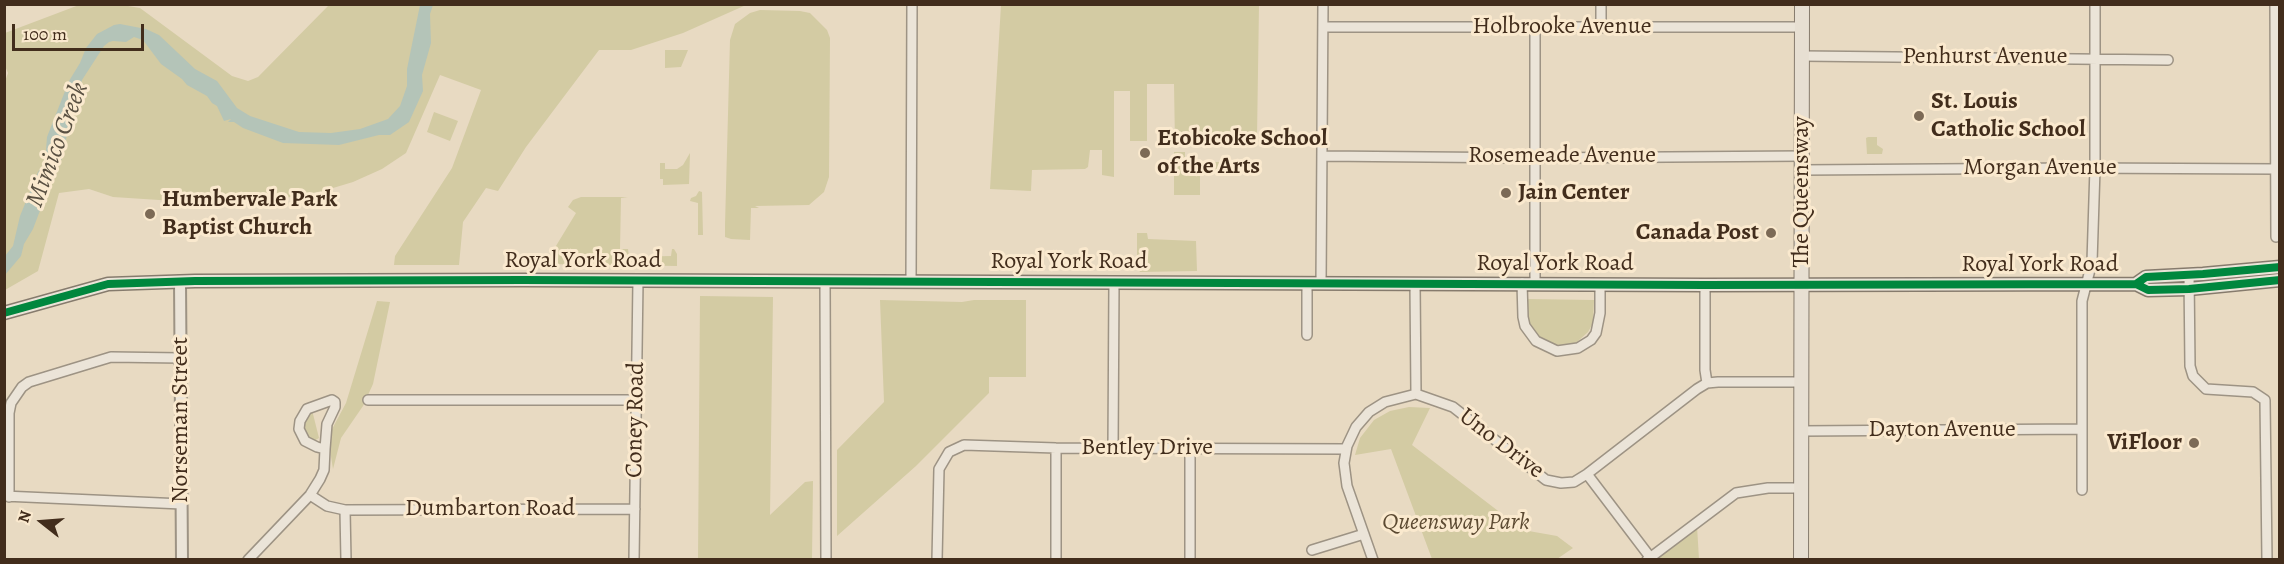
<!DOCTYPE html>
<style>
body{margin:0}
#map{position:relative;width:2284px;height:564px;overflow:hidden;background:#e8dac2;font-family:Alegreya,serif}
canvas{display:block}
.frame{position:absolute;inset:0;border:6px solid #422d1c;pointer-events:none}
.north{position:absolute;left:12px;top:492px;width:60px;height:60px;-webkit-text-stroke:4px #fae9ce;paint-order:stroke;rotate:287deg;font-size:16px;font-weight:700;line-height:24px;text-align:center;color:#422d1c}
.north::after{content:'';display:block;margin:auto;width:21px;height:27px;background:#422d1c;clip-path:polygon(50% 0,100% 100%,50% 72%,0 100%)}
.scale{position:absolute;left:12px;top:24px;width:132px;height:27px;box-sizing:border-box;border:3px solid #422d1c;border-top:0;padding-left:8px;font-size:18px;line-height:21px;white-space:nowrap;color:#422d1c;-webkit-text-stroke:4px #fae9ce;paint-order:stroke}
</style>
<div id="map">
<canvas width="2284" height="564"></canvas>
<div class="frame"></div>
<div class="north">N</div>
<div class="scale">100 m</div>
</div>
<script>
const c = document.querySelector('canvas').getContext('2d');
c.lineJoin = 'round';
function paint(path, color) {
  c.fillStyle = color;
  c.fill(path, 'evenodd');
}
function poly(rows) {
  const path = new Path2D();
  for (const r of rows) {
    path.moveTo(r[0], r[1]);
    for (let i = 2; i < r.length; i += 2) path.lineTo(r[i], r[i + 1]);
  }
  return path;
}
function strokePath(path, color, width, dash) {
  c.strokeStyle = color;
  c.lineWidth = width;
  c.lineCap = dash ? 'butt' : 'round';
  c.setLineDash(dash || []);
  c.stroke(path);
}
function drawText(font, color, halo, rows, align = 'center') {
  c.font = font + ' Alegreya,serif';
  c.lineWidth = 6;
  c.setLineDash([]);
  c.textBaseline = 'middle';
  c.strokeStyle = halo;
  c.fillStyle = color;
  for (const [text, x, y, turn = 0] of rows) {
    c.save();
    c.translate(x, y);
    c.rotate((+turn || 0) * Math.PI / 180);
    c.textAlign = isNaN(turn) ? turn : align;
    if (halo) c.strokeText(text, 0, 0);
    c.fillText(text, 0, 0);
    c.restore();
  }
}
const green = poly([
 [116,4,140,8,232,76,248,81,258,77,329,5,746,5,683,33,631,50,599,50,526,147,498,191,486,188,463,222,459,265,394,265,395,256,452,168,481,90,440,75,406,153,382,169,353,182,323,191,285,198,199,205,190,202,113,197,89,189,59,193,38,271,5,290,4,193,6,187,4,84,8,73,5,66,5,33,79,5],
 [1001,5,1259,5,1257,137,1185,137,1185,144,1175,144,1174,84,1147,84,1147,141,1130,141,1130,91,1114,91,1114,177,1102,175,1102,150,1090,150,1088,167,1085,169,1032,170,1031,191,990,189],
 [760,10,800,11,810,13,827,30,830,38,829,177,824,192,809,205,755,206,759,208,751,208,750,240,731,239,725,237,725,225,730,40,735,24,750,13],
 [665,50,688,50,681,67,665,68],
 [434,112,458,121,450,141,427,132],
 [1868,137,1877,137,1877,145,1883,149,1882,154,1867,154,1866,138],
 [1174,152,1185,152,1185,162,1232,162,1232,171,1200,171,1200,195,1174,195],
 [690,153,689,184,663,185,663,179,660,179,660,163,665,163,665,169,677,169,683,165],
 [699,191,702,192,703,235,698,235,698,203,690,201,691,198,696,196],
 [581,197,628,197,621,198,620,249,628,249,629,257,671,256,672,249,674,249,677,254,677,266,545,264,576,213,568,207,573,200],
 [1137,233,1147,233,1148,239,1196,241,1197,271,1140,272,1137,267],
 [700,296,773,297,770,515,805,482,813,481,812,559,698,559],
 [1527,299,1594,300,1593,323,1588,332,1576,343,1566,346,1555,345,1540,339,1531,327,1528,316],
 [880,300,962,302,974,300,1026,300,1026,377,989,377,989,393,916,466,837,536,837,450,884,402],
 [377,301,390,302,373,384,363,406,341,438,333,469,329,444,331,431,346,403],
 [1409,407,1430,408,1412,445,1523,530,1557,536,1573,548,1557,559,1432,559,1391,449,1355,455,1360,438,1374,420,1390,411],
 [312,410,319,438,314,441,309,438,304,427,305,421],
 [1697,526,1699,559,1654,560]
]);
const water = poly([
 [420,5,433,5,430,14,431,43,422,75,423,91,409,122,390,135,379,135,339,145,283,143,243,128,234,122,228,122,231,119,224,121,217,106,212,103,207,96,187,85,182,79,161,64,143,40,134,37,126,42,113,41,109,42,104,46,82,80,76,107,68,125,66,140,62,150,62,159,58,163,33,229,24,244,21,256,5,275,5,256,13,246,20,216,38,172,45,162,47,137,69,81,80,63,86,48,97,34,114,25,120,24,146,29,159,35,195,69,217,81,237,108,250,116,299,132,331,133,360,129,388,119,400,106,407,86,407,69]
]);
const minor = poly([
 [2275,4,2276,237],
 [1323,27,1802,27],
 [1535,27,1535,284],
 [1601,28,1601,4],
 [1802,56,2168,60],
 [1322,156,1535,158,1803,156],
 [1803,170,2077,168,2277,169],
 [2189,275,2190,366,2193,376,2206,389,2253,392,2265,400,2267,560],
 [911,281,912,4],
 [825,282,826,560],
 [1321,283,1323,4],
 [1522,283,1523,317,1525,326,1536,341,1557,351,1578,348,1591,340,1596,333,1600,313,1600,284],
 [1415,284,1416,394],
 [1705,285,1705,370,1707,383],
 [1307,335,1307,283],
 [368,400,638,400],
 [1801,431,2082,429],
 [1113,448,1114,282],
 [1587,474,1650,557],
 [2082,490,2082,301,2092,262,2095,168,2095,4],
 [310,495,327,506,345,510,635,509],
 [4,496,182,504],
 [9,497,9,413,11,403,22,387,29,382,111,357,181,358],
 [345,510,346,560],
 [1312,550,1364,534],
 [248,560,310,495,320,479,324,470,325,449,317,447,305,441,299,429,300,421,307,409,332,400,335,402,335,407,327,424,325,449],
 [634,560,638,281],
 [937,560,939,469,949,452,964,445,1056,448,1346,449],
 [1056,560,1056,448],
 [1190,560,1190,449],
 [1373,560,1347,486,1344,463,1347,446,1356,427,1369,412,1385,402,1416,394,1453,407,1546,480,1561,483,1574,482,1587,474,1697,389,1707,383,1718,382,1801,382],
 [1647,560,1736,493,1768,488,1801,488]
]);
const tertiary = poly([
 [180,281,182,560]
]);
const secondary = poly([
 [2136,284,2146,277,2203,274,2280,267],
 [4,313,108,284,195,281,523,280,1705,285,2136,284,2148,290,2189,289,2280,280]
]);
const primary = poly([
 [1801,560,1802,4]
]);
const cycleway = poly([
 [2136,284,2146,277,2203,274,2280,267],
 [4,313,108,284,195,281,523,280,1705,285,2136,284,2148,290,2189,289,2280,280]
]);
const markers = [
 [1919,116,6,"#7c6a56"],
 [1145,153,6,"#7c6a56"],
 [1506,193,6,"#7c6a56"],
 [150,214,6,"#7c6a56"],
 [1771,233,6,"#7c6a56"],
 [2194,443,6,"#7c6a56"]
];
const streetNames = [
 ["Holbrooke Avenue",1562,27],
 ["Penhurst Avenue",1985,57],
 ["Rosemeade Avenue",1562,156],
 ["Morgan Avenue",2040,168],
 ["The Queensway",1802,192,-90],
 ["Royal York Road",583,261],
 ["Royal York Road",1069,262],
 ["Royal York Road",1555,264],
 ["Royal York Road",2040,265],
 ["Norseman Street",181,420,-90],
 ["Coney Road",636,420,-89],
 ["Dayton Avenue",1942,430],
 ["Uno Drive",1501,444,37],
 ["Bentley Drive",1147,448],
 ["Dumbarton Road",490,509]
];
const poiNames = [
 ["St. Louis",1931,102],
 ["Catholic School",1931,130],
 ["Etobicoke School",1157,139],
 ["of the Arts",1157,167],
 ["Jain Center",1518,193],
 ["Humbervale Park",162,200],
 ["Baptist Church",162,228],
 ["Canada Post",1759,233,"right"],
 ["ViFloor",2182,443,"right"]
];
const parkNames = [
 ["Queensway Park",1456,523]
];
const waterNames = [
 ["Mimico Creek",58,145,-69]
];
paint(green, '#d3cba3');
paint(water, '#b4c4b8');
strokePath(minor, '#9d9384', 12);
strokePath(tertiary, '#9d9384', 14);
strokePath(secondary, '#867b6d', 15);
strokePath(primary, '#867b6d', 16);
strokePath(minor, '#ebe4d8', 9);
strokePath(tertiary, '#ebe4d8', 10);
strokePath(secondary, '#ebe4d8', 12);
strokePath(primary, '#e7dfd2', 14);
strokePath(cycleway, '#00873e', 8);
for (const [x, y, r, color] of markers) {
  const dot = new Path2D();
  dot.arc(x, y, r, 0, 2 * Math.PI);
  c.fillStyle = color;
  c.fill(dot);
  strokePath(dot, '#fae9ce', 2);
}
drawText('24px', '#422d1c', '#fae9ce', streetNames);
drawText('bold 24px', '#422d1c', '#fae9ce', poiNames, 'left');
drawText('italic 24px', '#5c4a32', '#fae9ce', parkNames);
drawText('italic 26px', '#595042', '#fae9ce', waterNames);
</script>
